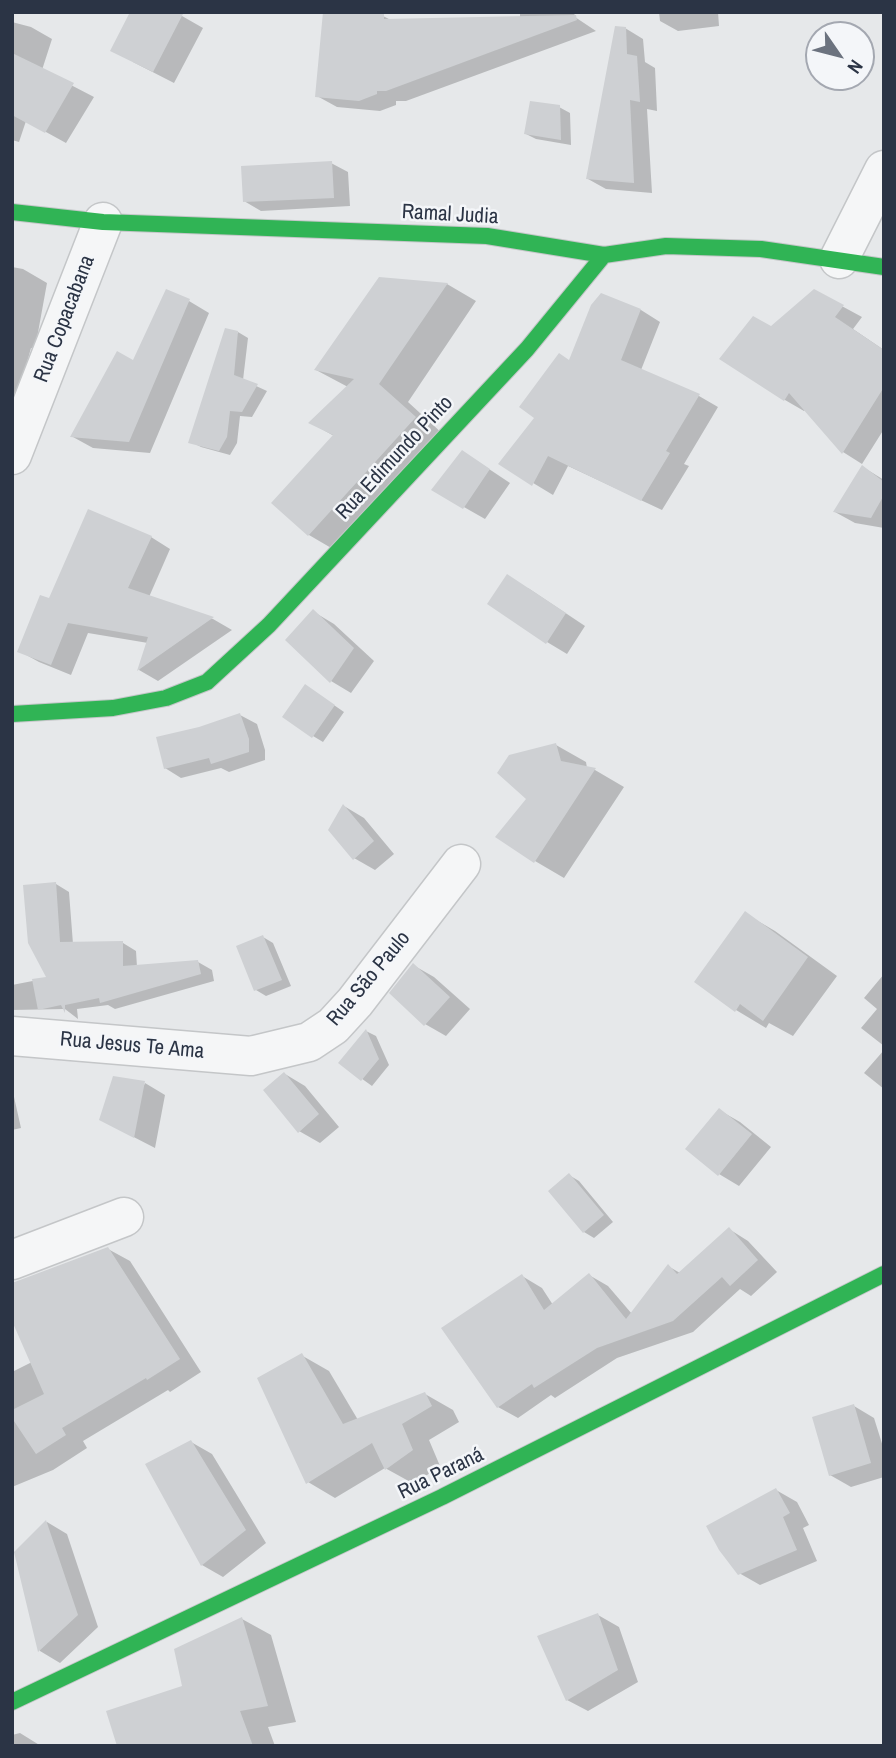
<!DOCTYPE html>
<meta charset="utf-8">
<style>
body{margin:0}
#map{position:relative;width:896px;height:1758px;overflow:hidden;background:#e6e8ea;font-family:"Archivo Narrow",sans-serif}
canvas{display:block}
.frame{position:absolute;inset:0;border:14px solid #2b3445;pointer-events:none}
.north{position:absolute;left:805px;top:21px;width:70px;height:70px;box-sizing:border-box;background:#f4f6f9;border:2px solid #a4a8b1;border-radius:50%;rotate:125deg;font-size:19px;font-weight:700;line-height:28px;text-align:center;color:#2b3445}
.north::after{content:'';display:block;margin:auto;width:24px;height:32px;background:#6c737f;clip-path:polygon(50% 0,100% 100%,50% 72%,0 100%)}
</style>
<div id="map">
<canvas width="896" height="1758"></canvas>
<div class="frame"></div>
<div class="north">N</div>
</div>
<script>
const c = document.querySelector('canvas').getContext('2d');
c.lineJoin = 'round';
function paint(path, color) {
  c.fillStyle = color;
  c.fill(path, 'evenodd');
}
function poly(rows) {
  const path = new Path2D();
  for (const r of rows) {
    path.moveTo(r[0], r[1]);
    for (let i = 2; i < r.length; i += 2) path.lineTo(r[i], r[i + 1]);
  }
  return path;
}
function strokePath(path, color, width, dash) {
  c.strokeStyle = color;
  c.lineWidth = width;
  c.lineCap = dash ? 'butt' : 'round';
  c.setLineDash(dash || []);
  c.stroke(path);
}
function drawText(font, color, halo, rows, align = 'center') {
  c.font = font + ' "Archivo Narrow",sans-serif';
  c.lineWidth = 5;
  c.setLineDash([]);
  c.textBaseline = 'middle';
  c.strokeStyle = halo;
  c.fillStyle = color;
  for (const [text, x, y, turn = 0] of rows) {
    c.save();
    c.translate(x, y);
    c.rotate((+turn || 0) * Math.PI / 180);
    c.textAlign = isNaN(turn) ? turn : align;
    if (halo) c.strokeText(text, 0, 0);
    c.fillText(text, 0, 0);
    c.restore();
  }
}
const shadow = poly([
 [175,12,203,28,174,83,133,62],
 [325,12,383,16,393,21,520,18,520,12,574,12,575,17,596,31,406,101,396,101,396,105,380,111,337,107,317,96],
 [659,12,718,12,719,26,678,31,660,21],
 [12,22,31,27,52,39,42,70,94,97,66,143,26,121,19,142,12,140],
 [625,28,643,39,645,62,655,68,657,111,647,109,652,193,606,189,588,179],
 [559,107,570,113,571,145,536,139,526,134],
 [331,163,348,172,350,206,261,211,244,201],
 [12,267,23,269,47,283,35,349,31,348,18,395,12,393],
 [447,284,476,301,408,402,444,435,338,552,309,535,274,502,334,436,311,423,348,387,316,370],
 [814,291,862,317,853,329,884,350,884,429,862,464,843,452,806,409,804,411,785,400,721,359,771,328],
 [602,295,641,310,660,322,641,370,699,396,718,407,684,464,689,466,662,510,568,466,553,495,500,463,537,418,570,361],
 [189,301,209,313,150,453,93,448,73,437],
 [238,332,248,338,243,380,267,391,252,417,240,416,237,443,230,455,201,447,191,442],
 [483,465,510,483,485,519,434,490],
 [863,467,884,480,884,528,855,523,835,512],
 [151,537,170,549,149,597,213,619,232,630,158,681,139,670,148,643,88,633,71,675,39,662,19,651],
 [528,588,585,626,567,654,547,642],
 [314,612,334,624,374,661,351,693,331,681],
 [315,692,344,712,323,742,313,736],
 [240,715,257,724,265,750,265,760,229,772,221,768,181,778,165,768,200,729],
 [556,745,586,762,587,768,595,770,624,787,564,878,535,861,528,799],
 [344,806,364,818,394,854,375,870,354,858],
 [56,884,69,892,73,944,123,943,136,951,137,967,198,962,212,970,214,981,115,1009,108,1005,77,1009,78,1019,65,1009,12,1010,12,985,48,978],
 [746,914,775,931,837,976,793,1036,769,1023,766,1028,736,1010,696,982],
 [263,937,273,943,291,986,266,996,256,990],
 [413,965,434,977,470,1009,446,1036,425,1024],
 [884,974,884,1046,861,1028,877,1009,864,998],
 [366,1031,376,1036,389,1065,372,1086,340,1063],
 [884,1050,884,1089,864,1073],
 [285,1074,305,1086,339,1127,320,1143,299,1131],
 [145,1083,165,1095,155,1148,122,1131],
 [12,1088,21,1128,12,1130],
 [719,1110,740,1122,771,1147,739,1186,719,1174],
 [569,1175,579,1181,613,1222,594,1238,584,1232,550,1192],
 [729,1229,748,1241,777,1272,751,1296,740,1289,693,1332,617,1358,555,1398,551,1395,518,1418,498,1407,443,1328,522,1276,542,1288,553,1305,589,1275,608,1286,632,1314,668,1266,680,1273],
 [108,1249,130,1261,201,1372,170,1392,168,1390,83,1441,87,1448,53,1470,12,1487,12,1372,32,1362],
 [301,1355,329,1371,358,1420,425,1394,453,1410,459,1422,429,1440,440,1466,414,1484,385,1468,335,1498,308,1482],
 [854,1406,874,1418,884,1450,884,1477,851,1487,830,1475],
 [191,1442,212,1454,266,1543,223,1577,202,1565],
 [776,1490,797,1502,809,1525,803,1528,817,1561,760,1585,739,1573],
 [47,1522,67,1534,98,1627,60,1663,40,1651,16,1552],
 [598,1615,619,1627,638,1682,588,1711,567,1700],
 [242,1619,271,1635,296,1722,268,1727,275,1746,119,1746,184,1687],
 [20,1733,41,1746,12,1746,12,1735]
]);
const building = poly([
 [130,12,184,12,153,72,110,51],
 [323,12,384,14,384,19,576,15,577,20,386,91,377,91,377,94,359,101,315,97],
 [615,26,626,27,627,54,637,56,640,102,630,100,634,183,586,179],
 [12,53,74,83,45,133,12,115],
 [530,101,560,105,561,140,524,134],
 [332,161,334,198,243,202,241,166],
 [379,277,448,283,379,384,416,417,308,536,271,503,333,435,308,423,354,379,314,370],
 [166,289,190,299,129,442,70,437,117,351,133,360],
 [814,289,844,305,835,317,884,350,884,387,842,454,789,393,784,401,719,359,753,316,771,326],
 [601,293,641,309,621,360,700,394,666,451,670,453,641,501,548,456,532,486,498,464,534,418,519,407,559,353,569,360,591,305],
 [225,328,238,331,234,375,258,384,242,412,230,411,227,437,219,451,188,443],
 [462,450,490,469,463,509,431,490],
 [862,465,884,482,884,495,871,518,833,512],
 [88,509,152,536,128,588,214,617,137,671,148,637,68,623,51,665,17,652,40,595,49,598],
 [507,574,566,613,546,644,487,604],
 [313,609,354,648,330,683,285,640],
 [305,684,335,705,312,738,282,717],
 [240,713,249,739,249,752,211,764,209,758,164,769,156,737,199,727],
 [556,743,561,761,596,768,534,863,495,837,526,799,497,773,509,755],
 [343,804,374,841,353,860,328,830],
 [56,882,60,942,123,941,123,966,198,960,201,974,100,1003,99,998,65,1005,65,1013,61,1005,38,1010,32,979,46,977,28,943,23,885],
 [745,911,808,957,763,1021,740,1004,735,1012,694,982],
 [263,935,282,980,254,991,236,946],
 [413,963,450,997,424,1026,389,993],
 [366,1029,379,1059,361,1081,338,1063],
 [284,1072,319,1114,298,1133,263,1090],
 [113,1076,145,1081,134,1138,99,1120],
 [719,1108,752,1134,718,1176,685,1149],
 [569,1173,604,1215,583,1233,548,1191],
 [729,1227,758,1260,730,1286,722,1277,673,1321,597,1348,534,1388,532,1384,497,1408,441,1328,522,1274,544,1310,589,1273,626,1319,668,1264,677,1274],
 [108,1247,180,1359,147,1380,146,1378,62,1428,66,1435,36,1454,12,1418,12,1410,44,1394,12,1321,12,1283],
 [302,1353,343,1424,425,1392,432,1406,402,1424,413,1450,385,1470,372,1443,306,1484,257,1378],
 [854,1404,871,1463,829,1476,812,1417],
 [191,1440,246,1530,201,1566,145,1464],
 [776,1488,790,1513,783,1517,797,1550,738,1575,719,1550,706,1526],
 [46,1520,78,1615,38,1652,14,1552],
 [598,1613,618,1670,566,1701,537,1636],
 [242,1617,268,1706,240,1711,253,1746,117,1746,106,1711,182,1686,174,1649]
]);
const street = poly([
 [839,259,884,170],
 [12,455,103,222],
 [12,1036,251,1056,309,1042,333,1026,355,1002,461,864],
 [12,1260,124,1217]
]);
const fast = poly([
 [12,212,103,222,487,236,604,255,666,246,761,249,884,267],
 [12,714,113,708,166,698,207,682,269,625,527,349,604,255],
 [12,1702,442,1497,884,1274]
]);
const streetNames = [
 ["Ramal Judia",450,215,3],
 ["Rua Copacabana",65,319,-69],
 ["Rua Edimundo Pinto",395,458,-47],
 ["Rua São Paulo",369,979,-50],
 ["Rua Jesus Te Ama",132,1046,5],
 ["Rua Paraná",441,1474,-26]
];
paint(shadow, '#0003');
paint(building, '#ced0d3');
strokePath(street, '#c4c6c8', 41);
strokePath(fast, '#c4c6c8', 18);
strokePath(street, '#f5f6f7', 38);
strokePath(fast, '#30b455', 16);
drawText('21px', '#2b3445', '#f4f6f9', streetNames);
</script>
